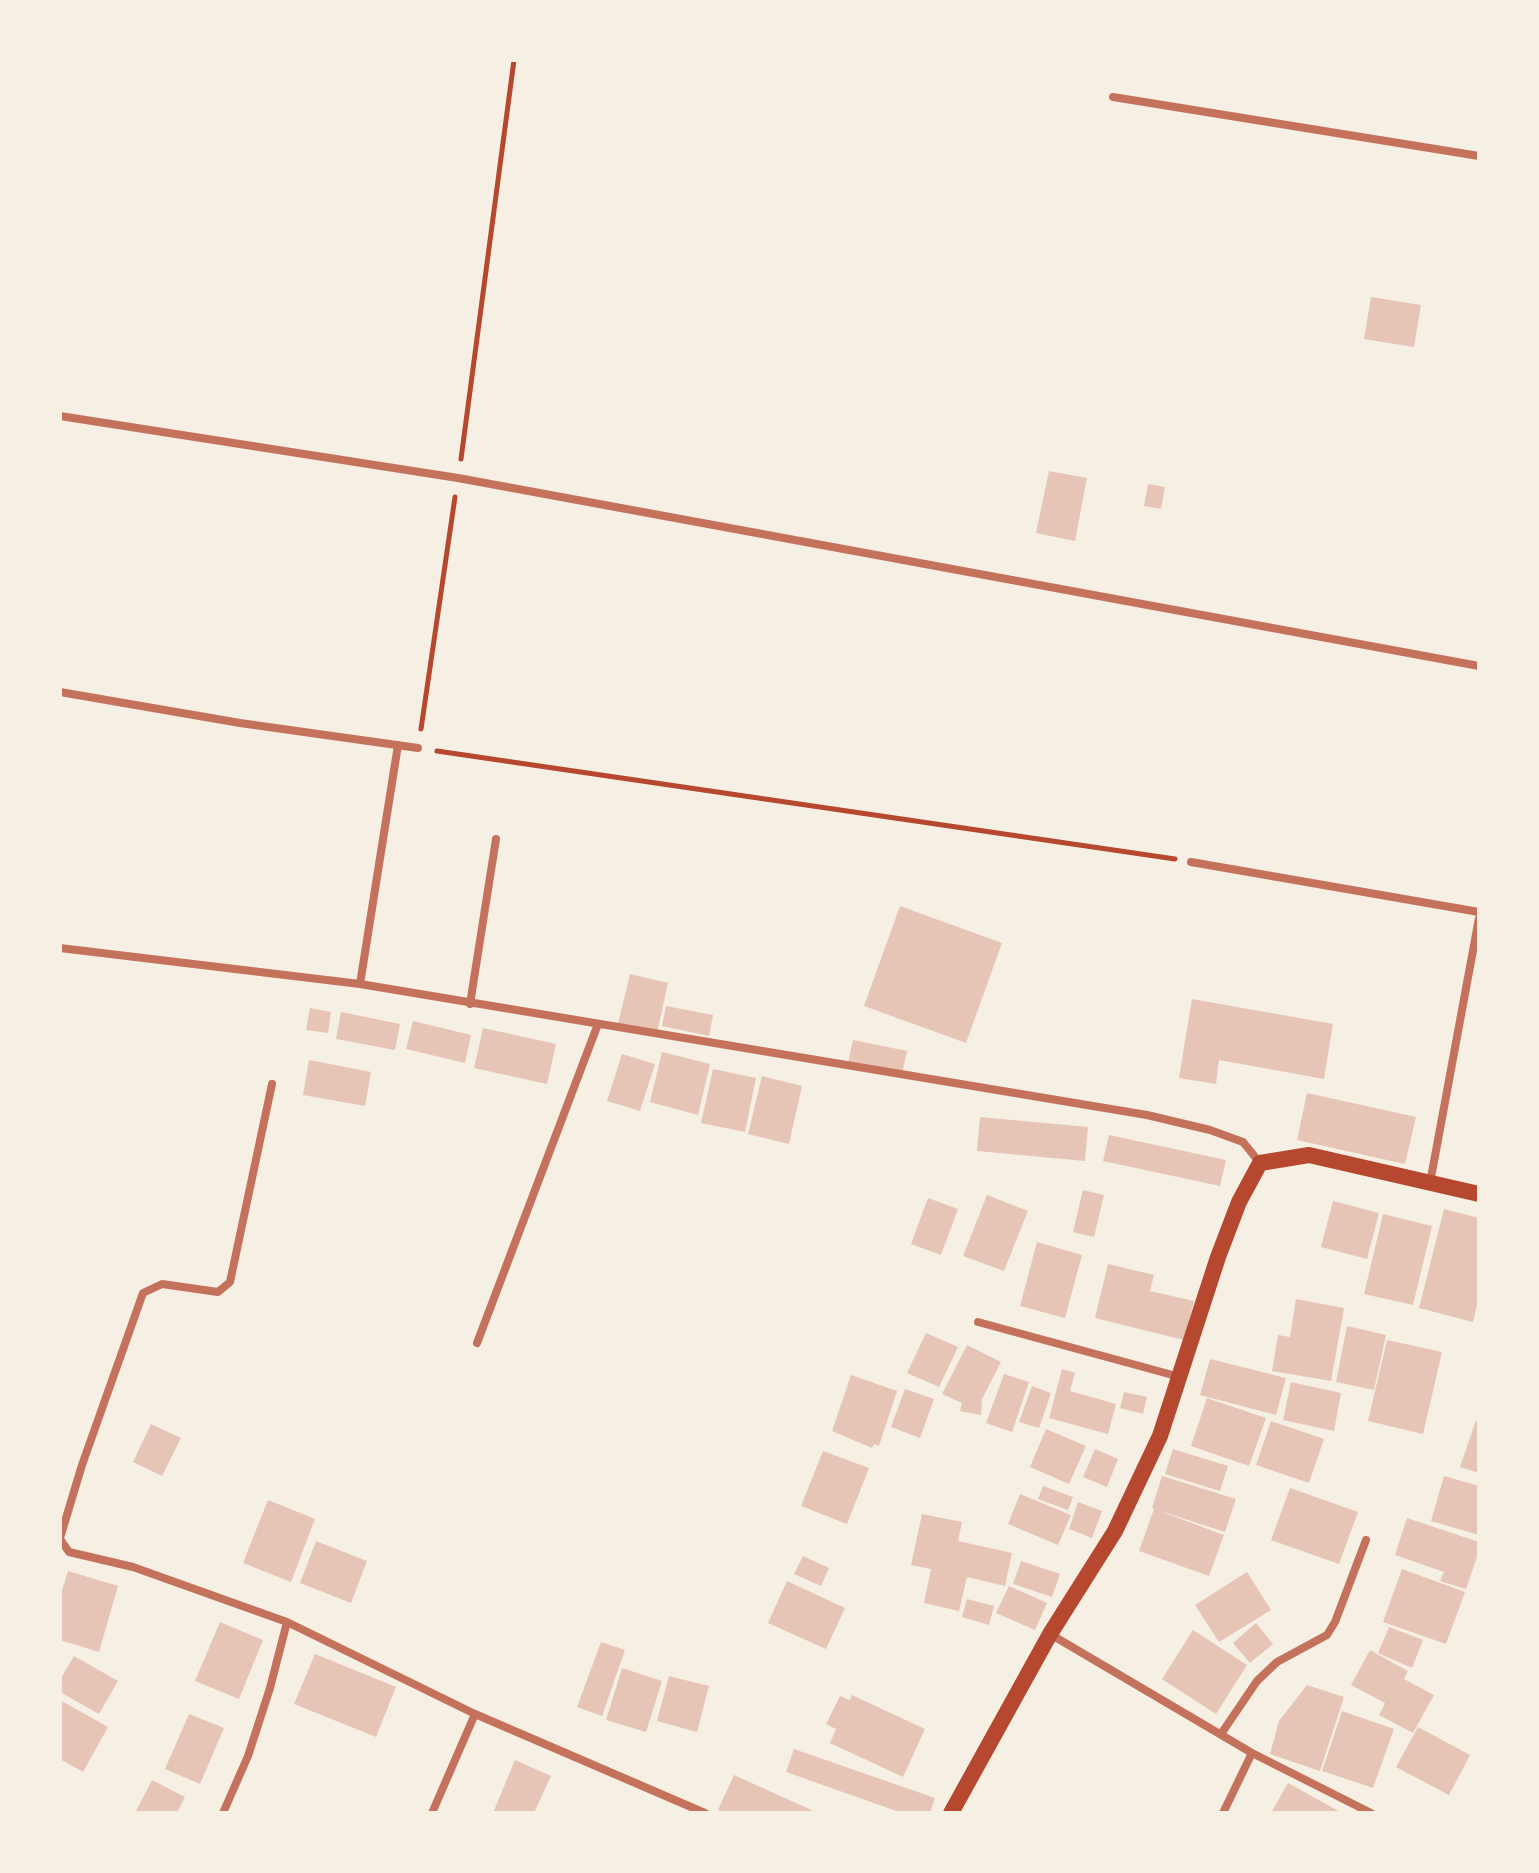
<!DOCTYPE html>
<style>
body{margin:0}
#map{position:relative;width:1539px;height:1873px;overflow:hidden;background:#f6efe4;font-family:"Fira Sans Condensed",sans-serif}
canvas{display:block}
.frame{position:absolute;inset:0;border:62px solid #f6efe4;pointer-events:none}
</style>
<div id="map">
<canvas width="1539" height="1873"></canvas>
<div class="frame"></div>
</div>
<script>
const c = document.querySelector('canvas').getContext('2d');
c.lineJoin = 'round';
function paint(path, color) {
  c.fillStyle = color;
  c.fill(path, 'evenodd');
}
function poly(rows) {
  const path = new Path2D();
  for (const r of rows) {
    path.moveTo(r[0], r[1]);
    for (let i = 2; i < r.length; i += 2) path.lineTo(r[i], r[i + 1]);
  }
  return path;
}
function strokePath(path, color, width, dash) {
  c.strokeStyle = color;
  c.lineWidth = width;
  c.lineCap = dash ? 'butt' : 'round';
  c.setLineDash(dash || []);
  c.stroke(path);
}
const building = poly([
 [1371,297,1421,305,1414,347,1364,339],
 [1049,471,1087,478,1075,541,1036,533],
 [1148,484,1165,487,1161,509,1144,506],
 [900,906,1002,943,966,1043,864,1006],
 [630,974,668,983,657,1033,618,1024],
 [1192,999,1333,1024,1324,1079,1219,1060,1216,1084,1179,1078],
 [666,1006,713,1015,709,1036,662,1026],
 [310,1008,331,1012,328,1033,306,1030],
 [341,1012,400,1024,395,1050,336,1039],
 [413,1021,471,1035,465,1063,406,1049],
 [483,1028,556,1044,547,1084,474,1068],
 [853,1040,907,1051,902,1074,848,1063],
 [662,1052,710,1064,698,1115,650,1102],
 [622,1054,655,1064,640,1111,607,1101],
 [309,1060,371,1072,365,1106,303,1095],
 [713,1069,756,1078,745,1132,701,1123],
 [762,1076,802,1086,789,1144,748,1134],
 [1307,1093,1416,1117,1405,1164,1297,1140],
 [980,1117,1088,1127,1085,1161,977,1151],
 [1109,1135,1226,1160,1220,1186,1103,1161],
 [1083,1190,1104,1195,1094,1237,1073,1232],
 [987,1195,1028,1211,1004,1271,963,1256],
 [928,1198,958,1209,941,1255,911,1244],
 [1333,1201,1379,1213,1367,1259,1321,1247],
 [1444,1209,1479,1218,1479,1297,1473,1322,1419,1308],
 [1383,1214,1432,1226,1413,1305,1364,1294],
 [1037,1242,1082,1255,1065,1318,1020,1306],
 [1108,1264,1154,1275,1150,1291,1194,1301,1184,1340,1095,1318],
 [1296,1299,1344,1308,1331,1381,1272,1371,1278,1335,1290,1337],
 [1347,1326,1386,1335,1374,1390,1336,1382],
 [926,1333,958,1347,939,1387,907,1373],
 [1387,1340,1442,1352,1423,1434,1368,1421],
 [967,1345,1001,1362,982,1399,981,1415,960,1411,962,1403,942,1394],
 [1210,1359,1286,1378,1276,1415,1200,1395],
 [1062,1369,1075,1373,1070,1391,1116,1404,1108,1434,1049,1418],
 [1004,1374,1029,1382,1012,1432,986,1423],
 [851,1375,897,1391,879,1446,874,1444,872,1448,832,1431],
 [1291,1382,1341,1393,1334,1431,1283,1420],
 [1032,1386,1051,1393,1039,1428,1019,1422],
 [905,1389,934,1399,920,1438,891,1427],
 [1124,1392,1147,1397,1143,1414,1120,1408],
 [1207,1398,1266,1418,1249,1466,1191,1446],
 [1476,1420,1479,1421,1479,1473,1460,1467],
 [1271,1421,1324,1439,1309,1483,1256,1465],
 [151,1424,181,1438,162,1476,133,1462],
 [1046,1429,1086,1446,1069,1484,1030,1467],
 [1095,1449,1118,1459,1107,1487,1083,1477],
 [1173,1449,1228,1466,1220,1491,1165,1474],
 [823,1451,869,1468,847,1524,801,1506],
 [1162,1476,1236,1499,1225,1532,1157,1510,1224,1535,1209,1576,1139,1551,1154,1509,1152,1508],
 [1444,1476,1479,1486,1479,1535,1431,1521],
 [1043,1486,1073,1497,1068,1510,1038,1499],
 [1290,1488,1358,1512,1339,1564,1271,1540],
 [1020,1494,1071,1515,1058,1545,1008,1524],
 [268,1500,315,1519,291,1582,243,1563],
 [1078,1502,1102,1511,1092,1538,1069,1529],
 [922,1514,962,1522,958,1541,1012,1553,1005,1586,967,1577,959,1611,924,1603,931,1569,911,1565],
 [1407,1518,1479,1542,1479,1551,1466,1589,1440,1581,1444,1572,1395,1555],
 [316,1541,367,1561,351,1603,300,1583],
 [803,1556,829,1568,821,1586,794,1574],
 [1021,1561,1060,1574,1052,1597,1013,1584],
 [1402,1569,1465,1592,1446,1644,1383,1622],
 [68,1571,118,1586,99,1652,60,1640,60,1597],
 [1247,1572,1271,1610,1219,1642,1195,1605],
 [787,1581,845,1608,826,1649,768,1623],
 [1009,1586,1047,1603,1035,1630,996,1613],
 [967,1599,994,1606,989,1625,962,1617],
 [220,1622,263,1640,239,1699,195,1681],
 [1256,1623,1273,1644,1250,1663,1233,1643],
 [1389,1627,1423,1640,1412,1668,1378,1653],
 [1193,1630,1247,1665,1216,1714,1162,1679],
 [601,1642,625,1650,602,1716,577,1707],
 [1370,1650,1408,1671,1404,1679,1434,1695,1413,1733,1379,1715,1385,1703,1351,1685],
 [315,1654,396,1687,376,1737,294,1704],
 [74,1656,118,1681,99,1714,60,1692,60,1680],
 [622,1668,662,1681,646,1732,606,1720],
 [669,1676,709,1686,697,1732,657,1721],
 [1307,1685,1344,1697,1320,1771,1270,1754,1279,1721],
 [852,1695,925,1729,903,1777,830,1743,836,1729,826,1724,840,1696,850,1700],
 [60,1700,108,1727,83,1772,60,1759],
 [1342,1711,1394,1729,1373,1788,1322,1771],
 [189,1714,224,1728,200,1784,165,1769],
 [1418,1727,1470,1755,1449,1795,1396,1767],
 [794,1749,935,1798,930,1813,902,1813,786,1772],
 [515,1760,551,1776,534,1813,493,1813],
 [734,1775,818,1813,724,1813,718,1810],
 [152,1780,185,1797,177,1813,135,1813],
 [1288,1783,1342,1813,1271,1813]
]);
const path = poly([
 [461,459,514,60],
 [421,729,455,497],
 [437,751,1175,859]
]);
const minor = poly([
 [1113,97,1479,156],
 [60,416,458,478,1479,666],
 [60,692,240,723,418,748],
 [1191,862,1479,912],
 [60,948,360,984,1147,1115,1210,1130,1243,1142,1260,1163],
 [360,984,398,745],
 [470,1004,496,839],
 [1430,1183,1479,918],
 [978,1322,1180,1377],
 [477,1343,598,1024],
 [60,1538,82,1465,143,1293,162,1284,218,1292,230,1282,272,1084],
 [60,1539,69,1552,133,1567,287,1622,475,1714,705,1813],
 [1050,1634,1252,1753,1371,1813],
 [1221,1734,1257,1681,1277,1662,1327,1635,1335,1622,1366,1540],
 [223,1813,248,1756,270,1688,287,1622],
 [432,1813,475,1714],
 [1223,1813,1252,1753]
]);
const secondary = poly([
 [951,1813,1050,1634,1115,1531,1160,1436,1218,1257,1239,1202,1260,1163,1309,1155,1479,1194]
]);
paint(building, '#e6c5b7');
strokePath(path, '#b5482f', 5);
strokePath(minor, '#c5725c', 8);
strokePath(secondary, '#b5482f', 16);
</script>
